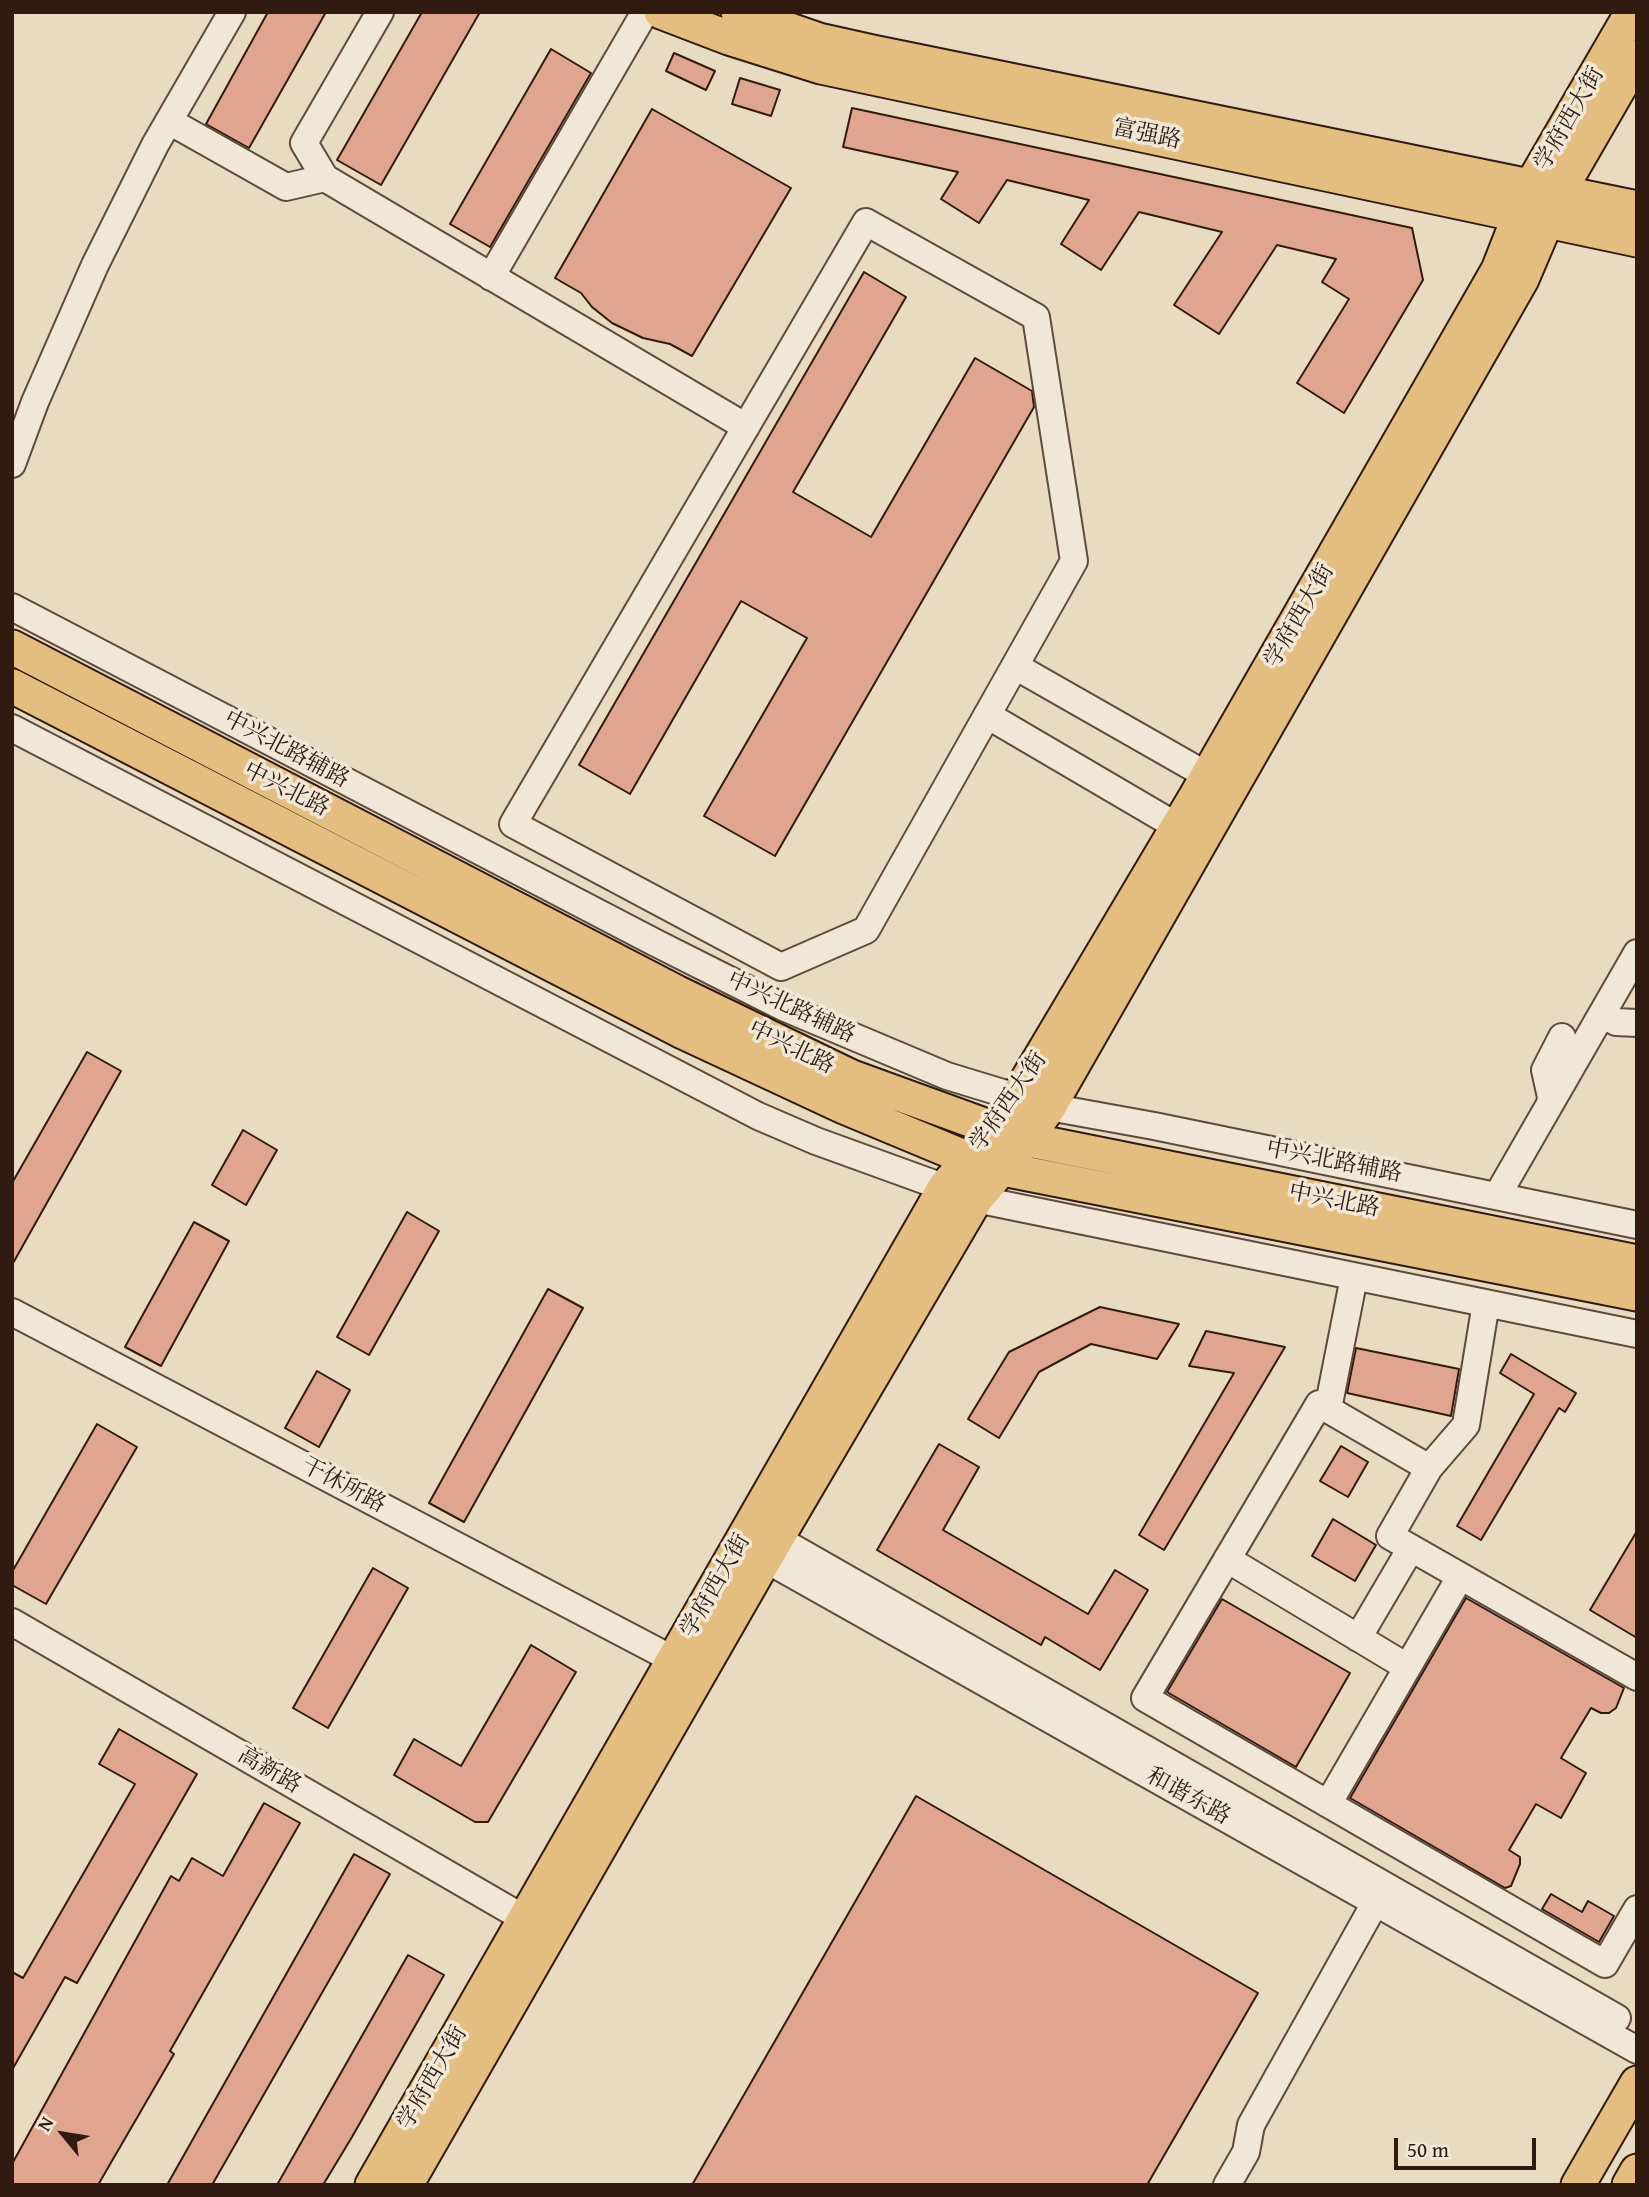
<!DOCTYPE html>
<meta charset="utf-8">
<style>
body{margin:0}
#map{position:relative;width:1649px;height:2197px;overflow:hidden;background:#e9dac2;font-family:"Gentium Book Plus",serif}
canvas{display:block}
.frame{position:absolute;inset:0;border:14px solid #311b10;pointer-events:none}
.north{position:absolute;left:28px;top:2099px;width:70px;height:70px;-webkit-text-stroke:5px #f1e7d7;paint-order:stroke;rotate:300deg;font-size:19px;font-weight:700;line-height:28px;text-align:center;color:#311b10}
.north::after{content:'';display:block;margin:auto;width:24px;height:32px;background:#311b10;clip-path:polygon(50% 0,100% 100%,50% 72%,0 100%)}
.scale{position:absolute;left:1394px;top:2138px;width:142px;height:32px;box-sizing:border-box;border:4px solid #311b10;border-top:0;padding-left:9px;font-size:21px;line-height:24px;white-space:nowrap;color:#311b10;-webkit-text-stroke:5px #f1e7d7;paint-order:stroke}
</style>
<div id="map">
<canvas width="1649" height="2197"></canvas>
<div class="frame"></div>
<div class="north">N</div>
<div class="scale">50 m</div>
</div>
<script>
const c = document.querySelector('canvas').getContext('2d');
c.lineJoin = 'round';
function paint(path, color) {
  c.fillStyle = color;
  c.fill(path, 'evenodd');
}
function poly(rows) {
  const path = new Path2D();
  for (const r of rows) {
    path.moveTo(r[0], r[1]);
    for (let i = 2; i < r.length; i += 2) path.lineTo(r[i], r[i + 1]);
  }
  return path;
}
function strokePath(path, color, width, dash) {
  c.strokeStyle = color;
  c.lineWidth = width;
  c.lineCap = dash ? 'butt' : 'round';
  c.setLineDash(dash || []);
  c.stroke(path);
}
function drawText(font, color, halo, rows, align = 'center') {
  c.font = font + ' "Gentium Book Plus","Noto Serif SC",serif';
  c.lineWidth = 7;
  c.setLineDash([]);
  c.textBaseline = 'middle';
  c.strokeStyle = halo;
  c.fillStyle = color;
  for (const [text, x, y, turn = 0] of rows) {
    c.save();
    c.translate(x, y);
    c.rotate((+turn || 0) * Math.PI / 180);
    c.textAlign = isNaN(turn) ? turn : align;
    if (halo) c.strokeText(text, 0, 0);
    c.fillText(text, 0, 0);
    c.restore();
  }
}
const building = poly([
 [268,12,326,12,249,148,206,124,268,12],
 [422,12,480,12,381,185,337,160,422,12],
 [551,49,591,73,490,247,450,224,551,49],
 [674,53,715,71,706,90,666,71,674,53],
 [740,78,780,90,771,116,732,104,740,78],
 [852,108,1412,228,1423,280,1344,413,1297,383,1349,299,1322,282,1336,259,1277,245,1219,334,1174,305,1222,232,1139,212,1101,270,1061,244,1089,200,1007,180,979,223,941,199,958,172,843,147,852,108],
 [652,109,791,188,692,356,670,344,643,338,612,323,592,307,581,293,555,278,652,109],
 [864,272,906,297,793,492,871,537,975,358,1032,391,1034,407,775,856,704,816,807,638,741,601,630,794,579,765,864,272],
 [87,1052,121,1071,12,1265,12,1183,87,1052],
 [243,1130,277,1150,246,1205,212,1185,243,1130],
 [407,1212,439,1231,369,1355,337,1337,407,1212],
 [194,1222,229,1241,161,1366,125,1347,194,1222],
 [548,1289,583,1308,464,1522,429,1503,548,1289],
 [1100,1307,1179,1324,1157,1359,1091,1344,1039,1372,999,1438,968,1419,1009,1352,1100,1307],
 [1206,1331,1285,1347,1164,1550,1139,1535,1234,1373,1189,1366,1206,1331],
 [1356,1348,1459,1369,1451,1416,1347,1393,1356,1348],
 [1511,1354,1576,1393,1565,1412,1559,1408,1481,1540,1457,1526,1534,1394,1500,1373,1511,1354],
 [317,1371,350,1390,319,1447,285,1428,317,1371],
 [97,1424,137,1447,46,1604,12,1585,12,1572,97,1424],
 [939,1444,979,1467,943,1530,1088,1614,1115,1570,1148,1590,1100,1670,1045,1637,1041,1645,877,1550,939,1444],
 [1341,1446,1368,1462,1348,1497,1320,1481,1341,1446],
 [1333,1519,1376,1545,1355,1581,1312,1556,1333,1519],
 [1637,1531,1637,1638,1590,1610,1637,1531],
 [373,1568,408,1588,328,1728,293,1708,373,1568],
 [1466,1598,1624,1688,1616,1708,1609,1713,1601,1713,1591,1708,1561,1758,1586,1773,1561,1818,1536,1804,1509,1850,1520,1857,1520,1864,1511,1886,1505,1888,1350,1798,1466,1598],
 [1222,1599,1350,1673,1296,1767,1167,1692,1222,1599],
 [531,1645,576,1672,488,1822,475,1822,394,1775,414,1739,461,1766,531,1645],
 [119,1729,197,1774,77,1983,65,1977,12,2070,12,1972,23,1978,135,1784,99,1764,119,1729],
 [916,1796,1258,1993,1147,2185,692,2185,916,1796],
 [264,1803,300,1823,170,2051,174,2054,98,2185,12,2185,12,2164,171,1876,179,1881,192,1858,223,1876,264,1803],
 [354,1854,390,1874,212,2185,167,2185,354,1854],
 [1551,1894,1582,1912,1588,1901,1614,1916,1599,1942,1542,1909,1551,1894],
 [408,1955,444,1975,352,2137,323,2185,277,2185,408,1955]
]);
const minor = poly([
 [169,121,286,187,325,178,746,427],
 [325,178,304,143,380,12],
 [866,222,1036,317,1074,561,866,930,781,967,513,824,866,222],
 [491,277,645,12],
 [12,464,35,402,95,265,155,145,232,12],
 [12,607,654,942,783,1007,947,1076,1049,1107,1154,1126,1637,1225],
 [1015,666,1208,776],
 [987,715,1178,827],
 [12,728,758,1116,816,1141,976,1199,1637,1334],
 [1602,1014,1616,1022,1637,1023],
 [1550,1103,1551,1097,1545,1070,1562,1037],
 [1497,1196,1637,953],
 [1486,1303,1466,1425,1429,1468,1390,1536,1637,1677],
 [12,1312,674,1660],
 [1328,1409,1354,1277],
 [1429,1468,1319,1404,1145,1698,1605,1964,1637,1909],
 [760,1529,1617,2018],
 [751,1551,1637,2050],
 [1227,1559,1407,1667],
 [12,1622,525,1919],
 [1358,1638,1411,1548],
 [1328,1804,1460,1577],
 [1227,2185,1246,2152,1251,2125,1384,1887]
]);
const major = poly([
 [661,12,729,38,821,67,1637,240],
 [738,12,819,40,873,52,1637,208],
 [12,647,676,992,852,1077,995,1129,1004,1135,1637,1262],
 [12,686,683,1032,844,1107,969,1159,1003,1169,1637,1294],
 [372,2185,945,1187,995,1129,1017,1097,1196,796,1498,270,1531,186,1632,12],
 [406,2185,777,1538,976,1199,1027,1138,1049,1107,1522,279,1559,192,1637,57],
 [1578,2185,1637,2083],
 [1629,2185,1637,2171]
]);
const streetNames = [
 ["学府西大街",1570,119,-60],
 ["富强路",1147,135,12],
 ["学府西大街",1300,616,-60],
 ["中兴北路辅路",286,750,28],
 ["中兴北路",286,790,27],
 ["中兴北路辅路",791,1008,25],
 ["中兴北路",791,1048,26],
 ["学府西大街",1009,1102,-55],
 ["中兴北路辅路",1334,1162,11],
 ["中兴北路",1334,1201,11],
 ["干休所路",343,1486,28],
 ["学府西大街",716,1586,-60],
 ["高新路",269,1771,30],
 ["和谐东路",1188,1797,29],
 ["学府西大街",433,2078,-60]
];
paint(building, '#e0a58e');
strokePath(building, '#311b10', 2);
strokePath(minor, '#5f4b3c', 30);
strokePath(major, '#311b10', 37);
strokePath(minor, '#f1e7d7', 26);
strokePath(major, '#e4bd81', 33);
drawText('23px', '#311b10', '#f1e7d7', streetNames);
</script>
